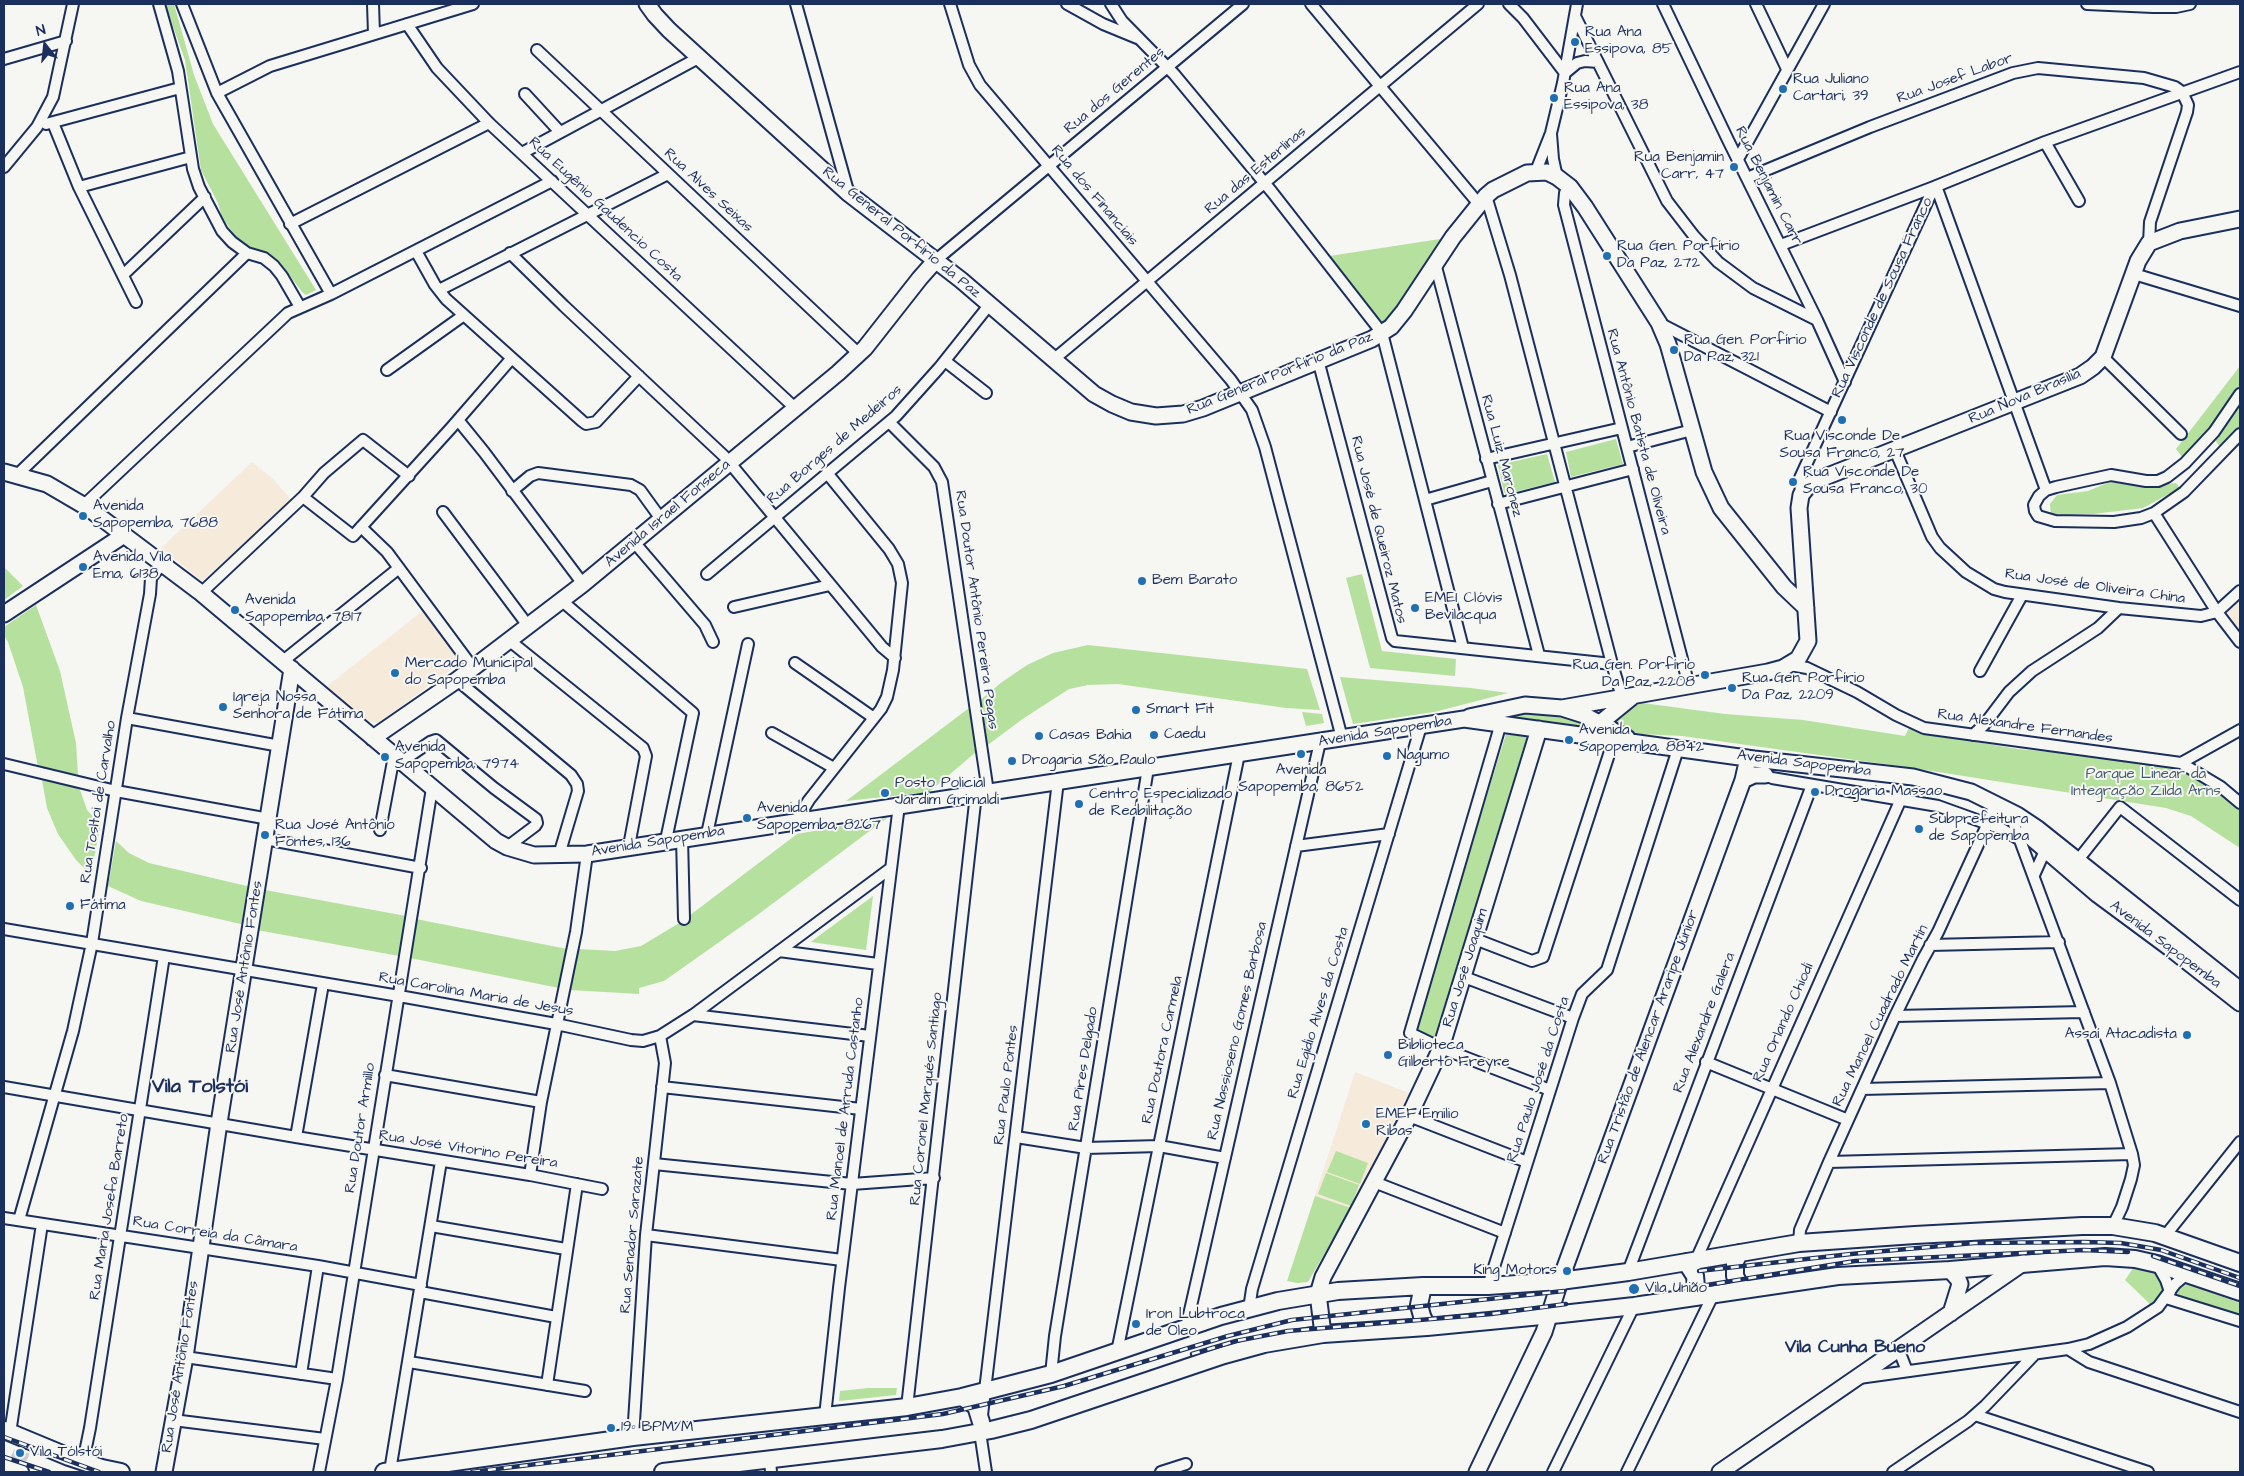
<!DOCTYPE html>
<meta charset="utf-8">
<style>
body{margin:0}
#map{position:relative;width:2244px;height:1476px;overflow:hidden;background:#f6f6f2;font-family:"Architects Daughter",sans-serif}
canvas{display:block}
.frame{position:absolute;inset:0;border:5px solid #1b2f5e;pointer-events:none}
.north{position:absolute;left:20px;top:20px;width:50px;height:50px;-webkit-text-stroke:4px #f6f6f2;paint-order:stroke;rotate:344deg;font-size:14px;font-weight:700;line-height:20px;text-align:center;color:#1b2f5e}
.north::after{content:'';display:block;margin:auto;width:18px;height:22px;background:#1b2f5e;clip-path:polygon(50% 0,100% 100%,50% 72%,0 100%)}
</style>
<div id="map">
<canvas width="2244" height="1476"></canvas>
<div class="frame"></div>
<div class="north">N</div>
</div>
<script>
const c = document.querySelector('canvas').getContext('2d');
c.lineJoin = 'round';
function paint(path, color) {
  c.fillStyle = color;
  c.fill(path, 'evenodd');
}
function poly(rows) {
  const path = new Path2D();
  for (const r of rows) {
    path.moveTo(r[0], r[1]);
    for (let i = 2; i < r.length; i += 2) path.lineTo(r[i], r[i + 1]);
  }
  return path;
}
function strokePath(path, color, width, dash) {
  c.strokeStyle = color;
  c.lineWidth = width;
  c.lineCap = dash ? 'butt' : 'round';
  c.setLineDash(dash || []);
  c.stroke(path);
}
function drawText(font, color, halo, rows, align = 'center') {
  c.font = font + ' "Architects Daughter",sans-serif';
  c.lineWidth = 4;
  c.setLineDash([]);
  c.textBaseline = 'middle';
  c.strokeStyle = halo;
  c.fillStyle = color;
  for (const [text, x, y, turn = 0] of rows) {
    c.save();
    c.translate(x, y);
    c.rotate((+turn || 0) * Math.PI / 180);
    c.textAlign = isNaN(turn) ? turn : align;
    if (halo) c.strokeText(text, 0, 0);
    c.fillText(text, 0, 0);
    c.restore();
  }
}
const built = poly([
 [252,462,271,477,292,500,202,581,161,548],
 [2240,598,2240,633,2225,612],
 [425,609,461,659,456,666,378,723,370,722,326,687],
 [1355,1072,1409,1093,1351,1208,1315,1196]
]);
const green = poly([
 [165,4,174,4,194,75,213,124,316,290,306,295,302,292,279,261,245,244,236,237,222,217,218,203,201,170,185,60],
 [1453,237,1382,333,1323,257],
 [2240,366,2240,389,2211,428,2183,458,2176,449],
 [2240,401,2240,428,2222,450,2213,437],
 [1616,439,1623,464,1571,477,1566,452],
 [1547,454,1555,482,1506,494,1504,492,1498,465],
 [2110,482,2144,487,2176,483,2180,488,2143,508,2093,514,2051,515,2050,504,2057,495,2088,491],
 [4,567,23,586,4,600],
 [1362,574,1382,651,1456,659,1455,676,1370,668,1346,578],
 [36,605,60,671,76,743,78,775,38,767,23,687,8,642,4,635,4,627],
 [1088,645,1307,669,1320,710,1286,708,1118,684,1088,685,1069,689,1024,718,985,747,978,702,1002,682,1027,665,1053,653],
 [1340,677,1471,688,1508,693,1434,712,1353,724],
 [1635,702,1725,714,1803,720,1905,736,1909,728,1929,734,2018,749,2129,759,2167,766,2191,773,2240,804,2240,848,2191,816,2166,808,1913,768,1682,736,1642,734,1622,730,1617,724,1616,717],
 [969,708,976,752,929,792,846,801],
 [1519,711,1553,711,1581,720,1584,724,1584,729,1515,720,1515,716],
 [1302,712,1322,714,1324,723,1306,726],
 [1506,734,1527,737,1434,1041,1414,1029],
 [42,780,79,787,87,810,95,819,101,822,91,875,76,860,58,834,47,808],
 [887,818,756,916,664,981,639,988,639,994,570,990,579,949,615,951,641,946,681,922,797,834],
 [116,841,129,853,149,863,251,887,245,925,141,901,108,886],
 [265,890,406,916,399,956,257,930],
 [873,896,866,950,811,942,816,938],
 [416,919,567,949,559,988,410,958],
 [1336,1151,1368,1163,1360,1184,1327,1172],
 [1326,1173,1359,1185,1351,1206,1318,1194],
 [1315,1196,1351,1208,1308,1282,1297,1283,1287,1281],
 [2134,1267,2160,1275,2165,1290,2160,1298,2151,1305,2125,1280],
 [2180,1284,2187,1284,2240,1303,2240,1317,2176,1294],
 [868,1388,897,1388,896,1395,839,1401,840,1391]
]);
const primaryTunnel = poly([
 [15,1466,21,1454,24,1442]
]);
const street = poly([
 [159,4,178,71,193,169,199,187,222,231,232,242,247,253,264,258,274,266,282,276,300,307],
 [182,4,217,93,331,294],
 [373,4,374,34],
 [796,4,848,191],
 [950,4,969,65,980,85,1231,380,1252,410,1265,447,1342,738],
 [1067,4,1103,24,1137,38],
 [1111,4,1122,21,1174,74,1272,192,1382,333,1463,648],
 [1311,4,1478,203],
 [1509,4,1523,18,1565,73,1577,63,1585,61,1598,62],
 [1663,4,1728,140,1817,320,1845,382],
 [1756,4,1787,69],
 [2087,4,2153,7,2176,7,2190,4],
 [1575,16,1667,201,1694,236,1718,262,1753,288,1817,320],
 [407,24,437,68,489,123,795,408],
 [537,50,859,354],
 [4,59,66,41],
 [217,93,270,66,473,4],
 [525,94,560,132],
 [53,123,79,187,136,302],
 [46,124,180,88],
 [1551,134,1553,159,1557,177],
 [2045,142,2079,201],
 [522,153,700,57],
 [1738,159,1824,4],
 [4,167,37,127,53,97,73,4],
 [1536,171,1551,133,1563,83,1577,4],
 [1747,178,1870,127,2013,73,2038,68,2144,78,2175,87,2182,92,2188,105,2187,112,2150,222,2149,243],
 [1936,186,2046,490],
 [79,187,191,157],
 [1570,187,1565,193,1564,205,1689,686],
 [1486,196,1510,275,1612,664,1622,697],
 [290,224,489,123],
 [1781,245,1934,187],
 [416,251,435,285,446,299,582,421,586,424,596,422,639,376],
 [510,253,564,306,724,456,882,647,895,658],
 [936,260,1243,4],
 [1435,263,1539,655],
 [2134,274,2240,306],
 [123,275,205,197],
 [439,290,668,174],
 [1659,323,1831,412],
 [2103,357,2181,434],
 [1053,360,1478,4],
 [1318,360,1392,638,1395,641,1612,664],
 [945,361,986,393],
 [387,370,464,315],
 [2240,394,2214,432,2185,463,2167,477,2158,481,2146,481,2111,475,2056,487,2046,490,2039,496,2034,505,2035,511,2038,516,2055,521,2114,522,2141,518,2154,513,2184,492,2240,434],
 [458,420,484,452,583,584],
 [889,422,934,467,942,482,988,792],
 [1627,447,1692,430],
 [1895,450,1932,537,1940,548,1966,572,1994,589,2005,592,2119,608,2201,616,2217,612,2240,591],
 [1486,459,1622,428],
 [17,475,247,253],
 [512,491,530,476,538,473,631,485,640,490,661,519],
 [1801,495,1800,478,1934,187,2045,142,2240,72],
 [303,497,324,473,363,440,409,476],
 [1425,500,1492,481],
 [1498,504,1633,469],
 [84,505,288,313,331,294,552,181],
 [443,512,529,627],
 [2154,513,2217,612,2240,642],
 [361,527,387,552,473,668],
 [634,542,705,625,713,642],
 [707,574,896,416,939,368,990,304],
 [201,593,303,497,353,536,451,428,511,359],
 [562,601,693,713,666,840],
 [734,607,830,585],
 [510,641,643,748,646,756,629,846],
 [283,661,399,568],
 [795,663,874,718],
 [1790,665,1807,668,1857,692,1896,715,1924,728,2181,763,2221,787,2240,803],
 [1980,671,2022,595],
 [457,680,571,775,577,784,578,791,559,855],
 [127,718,280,746],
 [1501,723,1410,1033,1441,1048,1550,1090],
 [772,733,834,768],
 [1973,735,1984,725,2009,692,2032,671,2098,628,2119,608],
 [401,762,430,742,436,740,494,788,536,819,537,823,535,826,507,847],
 [2181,763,2240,730],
 [4,764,116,791,269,819],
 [1761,773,1772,778,1938,806,2002,829,2017,838],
 [796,821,809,800,881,709,887,697,893,670,902,583,898,564,889,549,827,473],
 [2014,824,2110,1083,2132,1154,2134,1165,2131,1179,2122,1207,2113,1226],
 [380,830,394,756],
 [707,834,748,644],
 [682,838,684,919],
 [265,839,421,868],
 [1296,846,1389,834],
 [2078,860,2120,807,2240,900],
 [2034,875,2048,844],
 [4,929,399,996,556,1024,631,1040,643,1041,660,1036,693,1015,891,868],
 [1475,939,1532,961,1543,957,1614,739],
 [1930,945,2059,942],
 [779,951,878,964],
 [1464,977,1573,1018],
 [693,1015,870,1036],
 [1895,1016,2084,1012],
 [1706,1062,1848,1120],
 [385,1075,541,1102],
 [4,1087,296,1137,530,1175,602,1189],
 [662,1087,861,1109],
 [1862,1089,2110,1083],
 [1409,1116,1527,1162],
 [296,1137,323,984],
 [1016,1137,1086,1148,1159,1146,1225,1158],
 [1829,1162,2132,1154],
 [654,1164,852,1184,934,1178],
 [530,1175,541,1102,576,932,587,854],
 [1374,1182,1505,1233],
 [4,1218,318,1266,421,1285],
 [19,1220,73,1031,92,943,127,718,150,594,151,578,162,564],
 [431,1226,566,1249],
 [646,1235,842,1260],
 [2165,1236,2240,1142],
 [1799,1243,1800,1230,1829,1162,1895,1016,1923,959,1938,932,1988,823,1995,804],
 [1696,1260,1901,799],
 [2157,1264,2166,1280,2170,1292],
 [1628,1272,1812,785],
 [1488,1286,1573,1018,1582,994,1607,970,1678,749],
 [420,1292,556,1317],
 [2166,1298,2240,1321],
 [1249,1309,1252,1289,1421,726],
 [1186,1328,1320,742],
 [1898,1348,1907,1371],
 [2068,1349,2089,1362,2240,1412],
 [1117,1352,1239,754],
 [185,1357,337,1379],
 [409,1362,585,1391],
 [301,1374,318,1266],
 [1051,1374,1055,1336,1148,768],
 [1859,1378,2068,1349,2089,1344,2127,1327,2158,1307,2175,1284,2188,1273],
 [547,1385,577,1184],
 [907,1407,976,794],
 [1975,1415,2148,1472],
 [825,1416,839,1288,899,805],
 [173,1420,325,1439],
 [10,1433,42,1224],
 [633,1437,646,1235,665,1063,660,1036],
 [770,1460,771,1472],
 [83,1462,90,1428,164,956],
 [390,1471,441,1161],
 [319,1472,337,1379,432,788],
 [986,1472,980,1432,1058,781],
 [1161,1472,1186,1464],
 [1553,1472,1634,1306],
 [1627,1472,1714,1293],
 [1893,1472,1968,1421,1985,1406,2035,1354]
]);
const secondary = poly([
 [647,4,655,15,669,30,848,193,961,280,1094,394,1112,404,1131,412,1156,416,1183,414,1203,408,1372,339,1391,327,1404,311,1453,237,1486,196,1493,190,1527,173,1547,172,1557,177,1570,187,1585,207,1659,323,1668,344,1704,472,1721,508,1784,587,1806,608],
 [4,472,47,484,88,508,201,593,496,841,507,847,534,855,587,854,1464,719,1754,759,1913,777,1971,792,2017,815,2038,829,2240,990],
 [4,614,124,535],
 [1562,708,1768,672,1783,668,1798,659,1808,641,1799,508,1801,495,1809,485,1815,481,2080,376,2093,367,2103,357,2138,261,2149,243,2180,231,2240,219],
 [1469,717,1525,705,1562,708,1584,715,1627,738],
 [1594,728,1632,697],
 [373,738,457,680,583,584,838,373,865,348,920,278,936,260],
 [1743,780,1754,775,1765,775],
 [2026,833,2097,894,2170,948,2240,1003],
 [1950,1270,1958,1279,1960,1284,1951,1313],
 [1323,1334,1318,1294,1323,1277,1409,1116,1441,1048,1539,729],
 [164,1472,185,1357,219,1123,292,669],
 [1477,1472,1544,1332,1560,1281,1743,780,1748,758],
 [1720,1472,2023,1263]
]);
const primary = poly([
 [1739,1253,1735,1262,1735,1276,1742,1289],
 [1686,1262,1695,1276,1696,1287,1693,1296],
 [1423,1286,1419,1305,1422,1316,1427,1327],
 [962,1397,976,1406,981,1422],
 [4,1430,69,1457,102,1468,121,1472],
 [4,1466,20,1472],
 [384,1472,633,1437,907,1407,962,1397,1051,1374,1221,1316,1278,1301,1338,1291,1423,1286,1488,1286,1560,1281,1628,1272,1799,1243,1915,1235,2082,1226,2113,1226,2155,1233,2240,1263],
 [663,1472,942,1439,991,1430,1031,1420,1224,1355,1264,1344,1323,1334,1427,1327,1562,1314,1634,1306,1838,1276,1950,1270,2105,1257,2135,1259,2157,1264,2240,1292]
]);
const rail = poly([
 [2153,1256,2240,1286],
 [1699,1271,1851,1254,1974,1243,2084,1242,2121,1243,2161,1250,2240,1278],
 [1701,1286,1855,1261,2084,1250,2128,1252],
 [1192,1354,1236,1341,1288,1331,1491,1314,1566,1304],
 [4,1437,99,1472],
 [4,1457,49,1472],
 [472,1472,943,1414,1064,1386,1228,1336,1292,1320,1564,1291]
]);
const markers = [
 [1575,42,5,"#1f6fb2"],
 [1783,89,5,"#1f6fb2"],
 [1554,98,5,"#1f6fb2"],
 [1734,167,5,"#1f6fb2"],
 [1607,256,5,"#1f6fb2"],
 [1674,350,5,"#1f6fb2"],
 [1842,420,5,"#1f6fb2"],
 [1793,482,5,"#1f6fb2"],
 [83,516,5,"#1f6fb2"],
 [83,567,5,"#1f6fb2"],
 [1142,581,5,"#1f6fb2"],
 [1415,608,5,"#1f6fb2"],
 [235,610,5,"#1f6fb2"],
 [395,673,5,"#1f6fb2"],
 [1705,675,5,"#1f6fb2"],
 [1732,688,5,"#1f6fb2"],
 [223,707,5,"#1f6fb2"],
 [1136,710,5,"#1f6fb2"],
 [1154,735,5,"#1f6fb2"],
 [1039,736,5,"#1f6fb2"],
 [1569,740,5,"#1f6fb2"],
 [1301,754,5,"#1f6fb2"],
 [1387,756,5,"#1f6fb2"],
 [385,757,5,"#1f6fb2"],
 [1012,761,5,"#1f6fb2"],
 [1815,792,5,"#1f6fb2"],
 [885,793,5,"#1f6fb2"],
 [1079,804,5,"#1f6fb2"],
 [747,818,5,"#1f6fb2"],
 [1919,829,5,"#1f6fb2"],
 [265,835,5,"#1f6fb2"],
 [70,906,5,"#1f6fb2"],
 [2187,1035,5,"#1f6fb2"],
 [1388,1055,5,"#1f6fb2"],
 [1366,1124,5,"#1f6fb2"],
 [1567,1271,5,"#1f6fb2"],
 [1634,1289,6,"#1f6fb2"],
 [1136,1324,5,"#1f6fb2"],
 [611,1428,5,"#1f6fb2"],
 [20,1453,5,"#1f6fb2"]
];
const poiNames = [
 ["Rua Ana",1585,33],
 ["Essipova, 85",1585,50],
 ["Rua Juliano",1793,80],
 ["Cartari, 39",1793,97],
 ["Rua Ana",1564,89],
 ["Essipova, 38",1564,106],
 ["Rua Benjamin",1724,158,"right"],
 ["Carr, 47",1724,175,"right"],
 ["Rua Gen. Porfírio",1617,247],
 ["Da Paz, 272",1617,264],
 ["Rua Gen. Porfírio",1684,341],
 ["Da Paz, 321",1684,358],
 ["Rua Visconde De",1842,437,"center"],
 ["Sousa Franco, 27",1842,454,"center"],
 ["Rua Visconde De",1803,473],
 ["Sousa Franco, 30",1803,490],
 ["Avenida",93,507],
 ["Sapopemba, 7688",93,524],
 ["Avenida Vila",93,558],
 ["Ema, 6138",93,575],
 ["Bem Barato",1152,581],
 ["EMEI Clóvis",1425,599],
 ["Bevilacqua",1425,616],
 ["Avenida",245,601],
 ["Sapopemba, 7817",245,618],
 ["Mercado Municipal",405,664],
 ["do Sapopemba",405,681],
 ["Rua Gen. Porfírio",1695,666,"right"],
 ["Da Paz, 2208",1695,683,"right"],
 ["Rua Gen. Porfírio",1742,679],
 ["Da Paz, 2209",1742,696],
 ["Igreja Nossa",233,698],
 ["Senhora de Fátima",233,715],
 ["Smart Fit",1146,710],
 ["Avenida",1579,731],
 ["Sapopemba, 8842",1579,748],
 ["Caedu",1164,735],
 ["Casas Bahia",1049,736],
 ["Avenida",395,748],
 ["Sapopemba, 7974",395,765],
 ["Nagumo",1397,756],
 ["Drogaria São Paulo",1022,761],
 ["Avenida",1301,771,"center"],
 ["Sapopemba, 8652",1301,788,"center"],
 ["Posto Policial",895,784],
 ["Jardim Grimaldi",895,801],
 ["Drogaria Massao",1825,792],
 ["Centro Especializado",1089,795],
 ["de Reabilitação",1089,812],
 ["Avenida",757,809],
 ["Sapopemba, 8267",757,826],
 ["Subprefeitura",1929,820],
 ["de Sapopemba",1929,837],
 ["Rua José Antônio",275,826],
 ["Fontes, 136",275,843],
 ["Fátima",80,906],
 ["Assaí Atacadista",2177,1035,"right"],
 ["Biblioteca",1398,1046],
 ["Gilberto Freyre",1398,1063],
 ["EMEF Emilio",1376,1115],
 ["Ribas",1376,1132],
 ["King Motors",1557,1271,"right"],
 ["Vila União",1645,1289],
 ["Iron Lubtroca",1146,1315],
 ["de Oleo",1146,1332],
 ["19º BPM/M",621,1428],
 ["Vila Tólstói",30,1453]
];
const streetNames = [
 ["Rua Josef Labor",1955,79,-20],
 ["Rua dos Gerentes",1115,91,-40],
 ["Rua das Esterlinas",1256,171,-40],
 ["Rua Benjamin Carr",1768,186,63],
 ["Rua Alves Seixas",708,191,43],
 ["Rua dos Financiais",1094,196,50],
 ["Rua Eugênio Gaudencio Costa",605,210,43],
 ["Rua General Porfírio da Paz",901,233,39],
 ["Rua Visconde de Sousa Franco",1883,298,-65],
 ["Rua General Porfírio da Paz",1280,374,-22],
 ["Rua Nova Brasília",2025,397,-23],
 ["Rua Antônio Batista de Oliveira",1638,432,75],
 ["Rua Borges de Medeiros",835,445,-41],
 ["Rua Luiz Maronez",1501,456,75],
 ["Avenida Israel Fonseca",668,514,-40],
 ["Rua José de Queiroz Matos",1378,530,76],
 ["Rua José de Oliveira China",2095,587,8],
 ["Rua Doutor Antônio Pereira Pegas",976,610,82],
 ["Rua Alexandre Fernandes",2025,727,8],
 ["Avenida Sapopemba",1385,732,-9],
 ["Avenida Sapopemba",1804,764,7],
 ["Rua Tosltoi de Carvalho",99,802,-81],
 ["Avenida Sapopemba",658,842,-9],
 ["Avenida Sapopemba",2165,945,37],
 ["Rua José Antônio Fontes",245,967,-81],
 ["Rua José Joaquim",1466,968,-73],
 ["Rua Carolina Maria de Jesus",476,995,10],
 ["Rua Egídio Alves da Costa",1319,1013,-73],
 ["Rua Manoel Cuadrado Martín",1881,1016,-64],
 ["Rua Alexandre Galera",1705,1023,-69],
 ["Rua Orlando Chiodi",1784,1023,-66],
 ["Rua Nassioseno Gomes Barbosa",1238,1031,-77],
 ["Rua Tristão de Alencar Araripe Júnior",1649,1037,-70],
 ["Rua Doutora Carmela",1163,1050,-78],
 ["Rua Pires Delgado",1084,1069,-81],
 ["Rua Paulo José da Costa",1539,1080,-72],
 ["Rua Paulo Pontes",1007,1085,-83],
 ["Rua Coronel Marqués Santiago",927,1099,-84],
 ["Rua Manoel de Arruda Castanho",846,1109,-83],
 ["Rua Doutor Armillo",361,1128,-81],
 ["Rua José Vitorino Pereira",468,1150,9],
 ["Rua Maria Josefa Barreto",110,1207,-81],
 ["Rua Correia da Câmara",215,1235,9],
 ["Rua Senador Sarazate",633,1235,-85],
 ["Rua José Antônio Fontes",181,1367,-81]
];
const parkNames = [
 ["Parque Linear da",2146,775],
 ["Integração Zilda Arns",2146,792]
];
const quarterNames = [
 ["Vila Cunha Bueno",1855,1348]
];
const districtNames = [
 ["Vila Tolstói",200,1088]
];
paint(built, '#f6eadb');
paint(green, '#b6e09d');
strokePath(primaryTunnel, '#caced4', 16, [16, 8]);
strokePath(street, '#1b2f5e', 14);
strokePath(secondary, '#1b2f5e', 19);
strokePath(primary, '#1b2f5e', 20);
strokePath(street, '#f6f6f2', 10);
strokePath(secondary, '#f6f6f2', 15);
strokePath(primary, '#f6f6f2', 16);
strokePath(rail, '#1b2f5e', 4.5);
strokePath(rail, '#f6f6f2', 2.5, [8]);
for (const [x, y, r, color] of markers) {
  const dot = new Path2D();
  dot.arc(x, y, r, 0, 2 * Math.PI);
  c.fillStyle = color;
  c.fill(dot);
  strokePath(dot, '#f6f6f2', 2);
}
drawText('15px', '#1b2f5e', '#f6f6f2', poiNames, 'left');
drawText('15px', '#1b2f5e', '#f6f6f2', streetNames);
drawText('15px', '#425b6e', '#f6f6f2', parkNames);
drawText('bold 18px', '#1b2f5e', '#f6f6f2', quarterNames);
drawText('bold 20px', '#1b2f5e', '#f6f6f2', districtNames);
</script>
